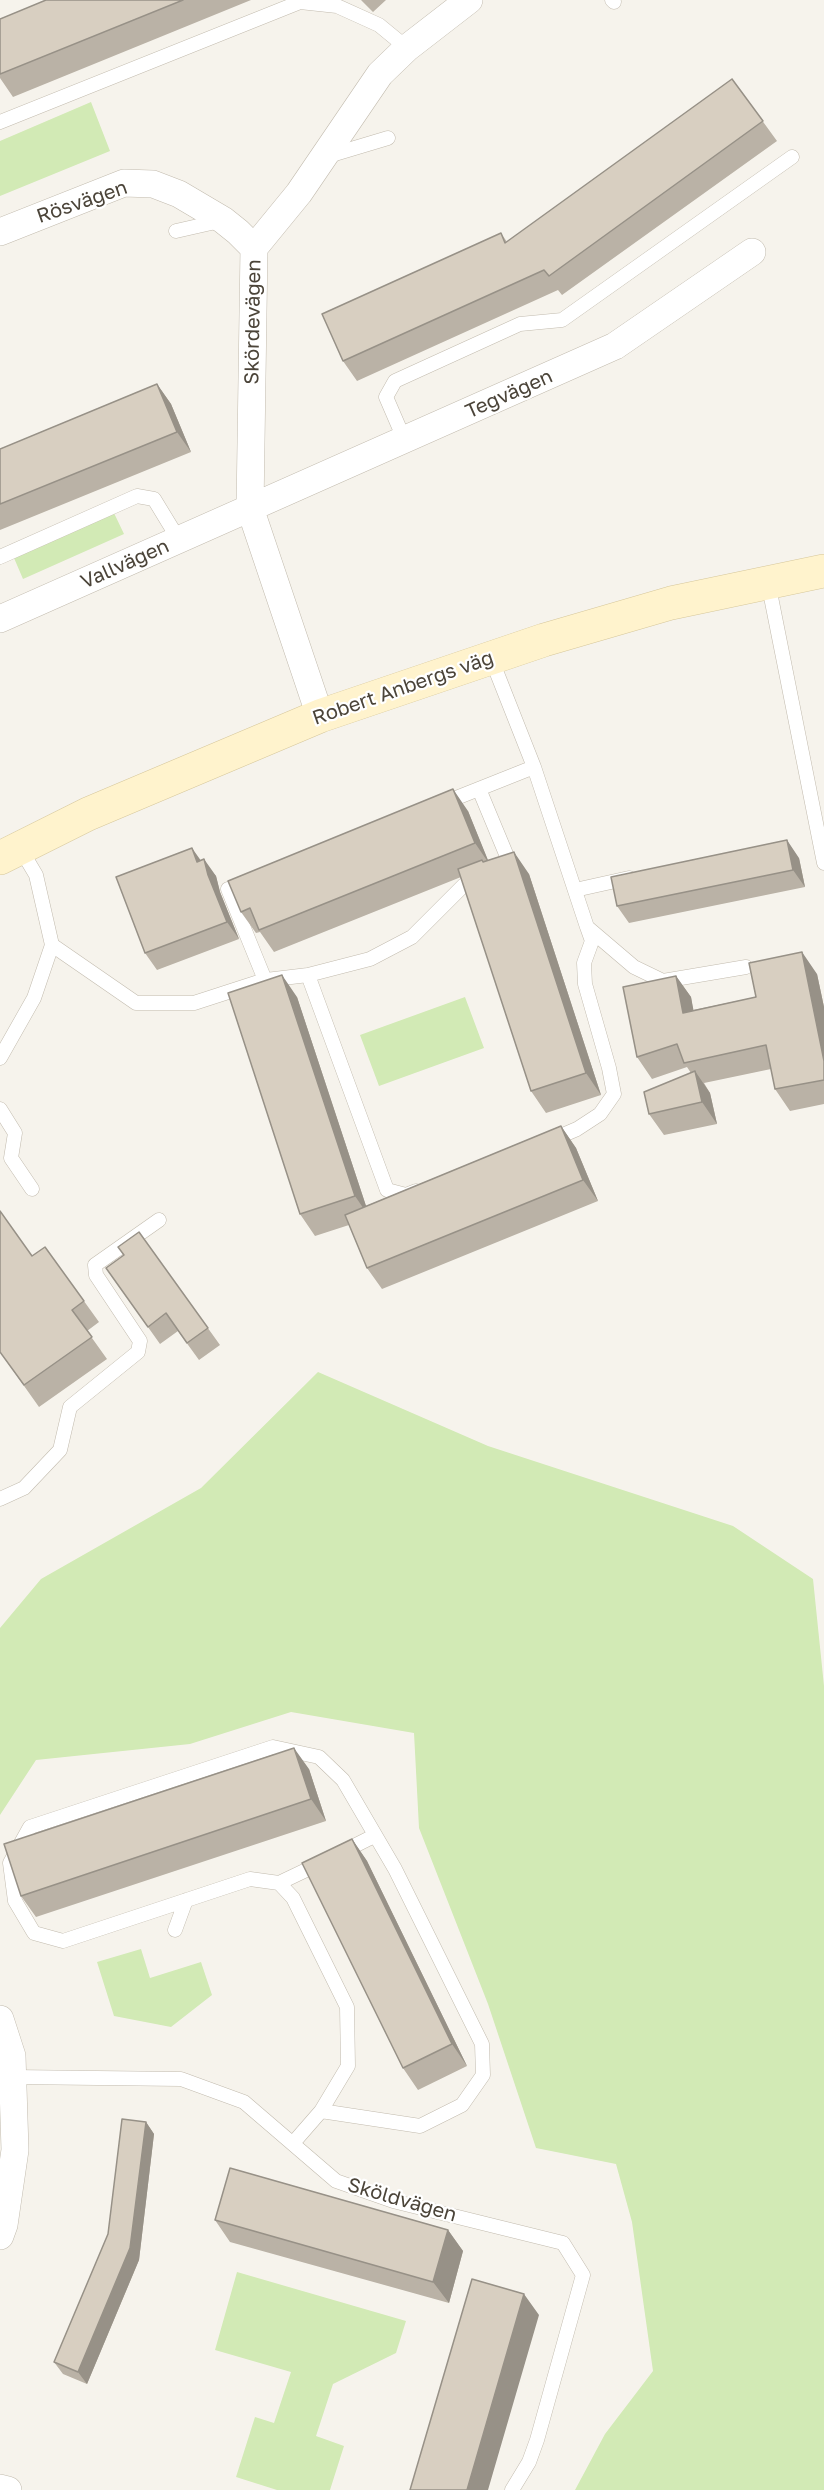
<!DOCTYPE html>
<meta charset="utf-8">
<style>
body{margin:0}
canvas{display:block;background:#f6f3ec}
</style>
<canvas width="824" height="2490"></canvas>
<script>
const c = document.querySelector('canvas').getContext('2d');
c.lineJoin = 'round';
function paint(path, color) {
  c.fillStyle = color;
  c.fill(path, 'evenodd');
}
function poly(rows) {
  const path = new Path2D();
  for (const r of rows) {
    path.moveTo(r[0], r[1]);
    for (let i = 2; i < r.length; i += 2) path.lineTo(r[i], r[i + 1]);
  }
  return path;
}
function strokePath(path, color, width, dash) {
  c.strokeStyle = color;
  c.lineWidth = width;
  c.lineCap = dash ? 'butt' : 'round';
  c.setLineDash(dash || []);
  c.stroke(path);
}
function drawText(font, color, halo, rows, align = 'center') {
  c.font = font + ' "Golos Text",sans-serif';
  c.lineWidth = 4.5;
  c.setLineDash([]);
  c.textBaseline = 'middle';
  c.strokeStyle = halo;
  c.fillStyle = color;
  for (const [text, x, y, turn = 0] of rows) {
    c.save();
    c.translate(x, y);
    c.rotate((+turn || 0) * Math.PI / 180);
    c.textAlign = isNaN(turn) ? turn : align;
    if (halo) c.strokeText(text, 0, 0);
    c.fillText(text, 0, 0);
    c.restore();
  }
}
const green = poly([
 [91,102,110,151,0,196,0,141],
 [114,513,124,534,23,579,14,558],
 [465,997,484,1048,379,1086,360,1035],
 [318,1372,488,1446,733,1526,813,1579,824,1686,824,2490,575,2490,605,2434,653,2371,632,2222,616,2164,536,2148,488,2004,419,1828,414,1733,291,1712,190,1744,36,1760,0,1815,0,1628,41,1579,201,1488],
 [141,1949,150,1978,201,1962,212,1995,171,2027,114,2016,97,1962],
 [237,2272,406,2321,396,2353,333,2384,316,2436,344,2446,330,2490,277,2490,236,2477,255,2417,274,2423,291,2372,215,2350]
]);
const lane = poly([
 [612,0,614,2],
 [0,122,300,2,337,6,379,25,407,48],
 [328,156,388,138],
 [176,231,220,221],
 [405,441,386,397,395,381,520,324,562,320,792,157],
 [0,557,137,496,154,499,179,540],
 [768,582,824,863],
 [491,658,534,767,587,927,634,967,663,981,746,967],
 [479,789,511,866,506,868],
 [441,804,534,767],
 [20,848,36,875,52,945,136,1003,194,1003,265,980,228,889,248,882],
 [575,890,629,878],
 [308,975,370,959,412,937,464,885,480,878],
 [266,980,308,975,387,1190,406,1195,416,1191],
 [0,1058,34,998,52,945],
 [0,1109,15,1133,11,1158,32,1189],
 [549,1141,577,1129,600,1114,614,1094,609,1068,585,984,584,963,592,941,587,927],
 [0,1499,24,1488,60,1450,70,1407,138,1352,140,1341,96,1275,95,1265,159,1220],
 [340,1853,374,1836],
 [279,1883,323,1862],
 [175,1930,186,1900],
 [13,2077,181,2079,244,2102,336,2181,393,2201,563,2243,583,2275,537,2440,529,2462,512,2490],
 [294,2142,321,2111,348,2066,347,2007,293,1898,279,1883,250,1879,63,1941,34,1933,15,1901,10,1863,30,1827,273,1747,319,1757,343,1780,395,1869,482,2044,483,2075,462,2105,420,2126,321,2111]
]);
const street = poly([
 [0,232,124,183,153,184,179,194,223,220,238,232,254,248],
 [0,619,615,346,752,252],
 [320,716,250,508,254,248,299,193,380,74,407,48,469,0],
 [0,2019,12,2056,15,2150,4,2225,0,2236],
 [0,2488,8,2490]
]);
const secondary = poly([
 [0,858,88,814,320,716,544,640,671,603,824,571]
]);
const wall = poly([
 [46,0,251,0,13,97,0,78,0,19],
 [361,0,386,0,373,12],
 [732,79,777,141,562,295,558,290,357,381,343,361,501,233,507,242],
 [157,384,171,404,191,452,0,530,0,449],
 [468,811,488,861,529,874,601,1095,546,1113,531,1091,461,877,274,952,260,932,256,933,241,912],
 [799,858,805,887,629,923,617,906],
 [201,860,216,876,220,892,239,939,157,970,145,953],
 [817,974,824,1007,824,1104,790,1111,775,1089,771,1069,704,1083,710,1093,717,1124,664,1135,649,1114,691,1073,687,1067,652,1079,637,1057,676,976,691,997,693,1010,756,997],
 [297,997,366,1206,561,1126,576,1148,598,1201,382,1289,367,1268,349,1225,315,1236,300,1214],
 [139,1232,220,1345,199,1360,178,1331,160,1344,106,1268,124,1255],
 [45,1247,99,1322,87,1331,107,1359,39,1407,0,1352,32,1256],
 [309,1769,326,1821,36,1917,21,1896],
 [352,1839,367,1861,467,2066,418,2090,403,2068],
 [146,2122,154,2134,139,2260,87,2384,63,2374,54,2362,108,2234],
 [215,2220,448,2230,463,2251,449,2303,230,2242]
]);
const shadedWall = poly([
 [157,384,171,404,191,452,177,432],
 [453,789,468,811,490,865,475,843],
 [787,840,799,858,805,887,793,870],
 [192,848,204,865,204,859,216,876,220,892,239,939,227,922,197,862],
 [514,852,529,874,601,1095,586,1073],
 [802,952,817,974,824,1007,824,1061],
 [282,975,297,997,370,1218,355,1196],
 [676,976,691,997,698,1034,683,1013],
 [695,1071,710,1093,717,1124,702,1102],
 [561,1126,576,1148,598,1201,583,1180],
 [294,1748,309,1769,326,1821,311,1799],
 [352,1839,367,1861,467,2066,452,2044],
 [146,2122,154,2134,139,2260,87,2384,78,2372],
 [448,2230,463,2251,449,2303,433,2282],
 [524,2294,539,2315,488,2490,467,2490]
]);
const building = poly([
 [46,0,183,0,0,74,0,19,46,0],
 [732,79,763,121,549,276,544,270,343,361,322,314,501,233,505,243,732,79],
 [157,384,177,432,0,504,0,449,157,384],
 [453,789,475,843,259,930,250,908,241,912,228,881,453,789],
 [787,840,793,870,617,906,611,877,787,840],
 [192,848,197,862,204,859,208,875,227,922,145,953,116,877,192,848],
 [514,852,586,1073,531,1091,458,869,482,860,483,862,514,852],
 [802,952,824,1061,824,1080,775,1089,766,1045,684,1063,677,1044,637,1057,623,987,676,976,683,1013,756,997,749,963,802,952],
 [282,975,355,1196,300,1214,228,993,282,975],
 [695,1071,702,1102,649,1114,644,1092,695,1071],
 [561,1126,583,1180,367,1268,345,1215,561,1126],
 [0,1211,32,1256,45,1247,84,1301,72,1310,92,1337,24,1385,0,1352,0,1211],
 [139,1232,208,1328,187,1343,166,1313,148,1327,106,1268,124,1255,118,1247,139,1232],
 [294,1748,311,1799,21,1896,4,1844,294,1748],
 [352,1839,452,2044,403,2068,302,1863,352,1839],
 [122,2119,146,2122,130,2248,78,2372,54,2362,108,2234,122,2119],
 [230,2168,448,2230,433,2282,215,2220,230,2168],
 [472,2279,524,2294,467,2490,410,2490,472,2279]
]);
const streetNames = [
 ["Rösvägen",82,202,-19],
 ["Skördevägen",253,322,-89],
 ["Tegvägen",509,394,-24],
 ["Vallvägen",125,564,-24],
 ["Robert Anbergs väg",403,688,-19],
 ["Sköldvägen",402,2200,16]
];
paint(green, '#d2eab5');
strokePath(lane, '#c2bbae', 15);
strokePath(street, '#c2bbae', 28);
strokePath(secondary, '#d6c79b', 34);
strokePath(lane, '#fff', 14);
strokePath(street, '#fff', 27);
strokePath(secondary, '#fff3cd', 33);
paint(wall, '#bab2a6');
paint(shadedWall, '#979187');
paint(building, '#d8cfc1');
strokePath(building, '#979187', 1.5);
drawText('20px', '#4b4439', '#fff', streetNames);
</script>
